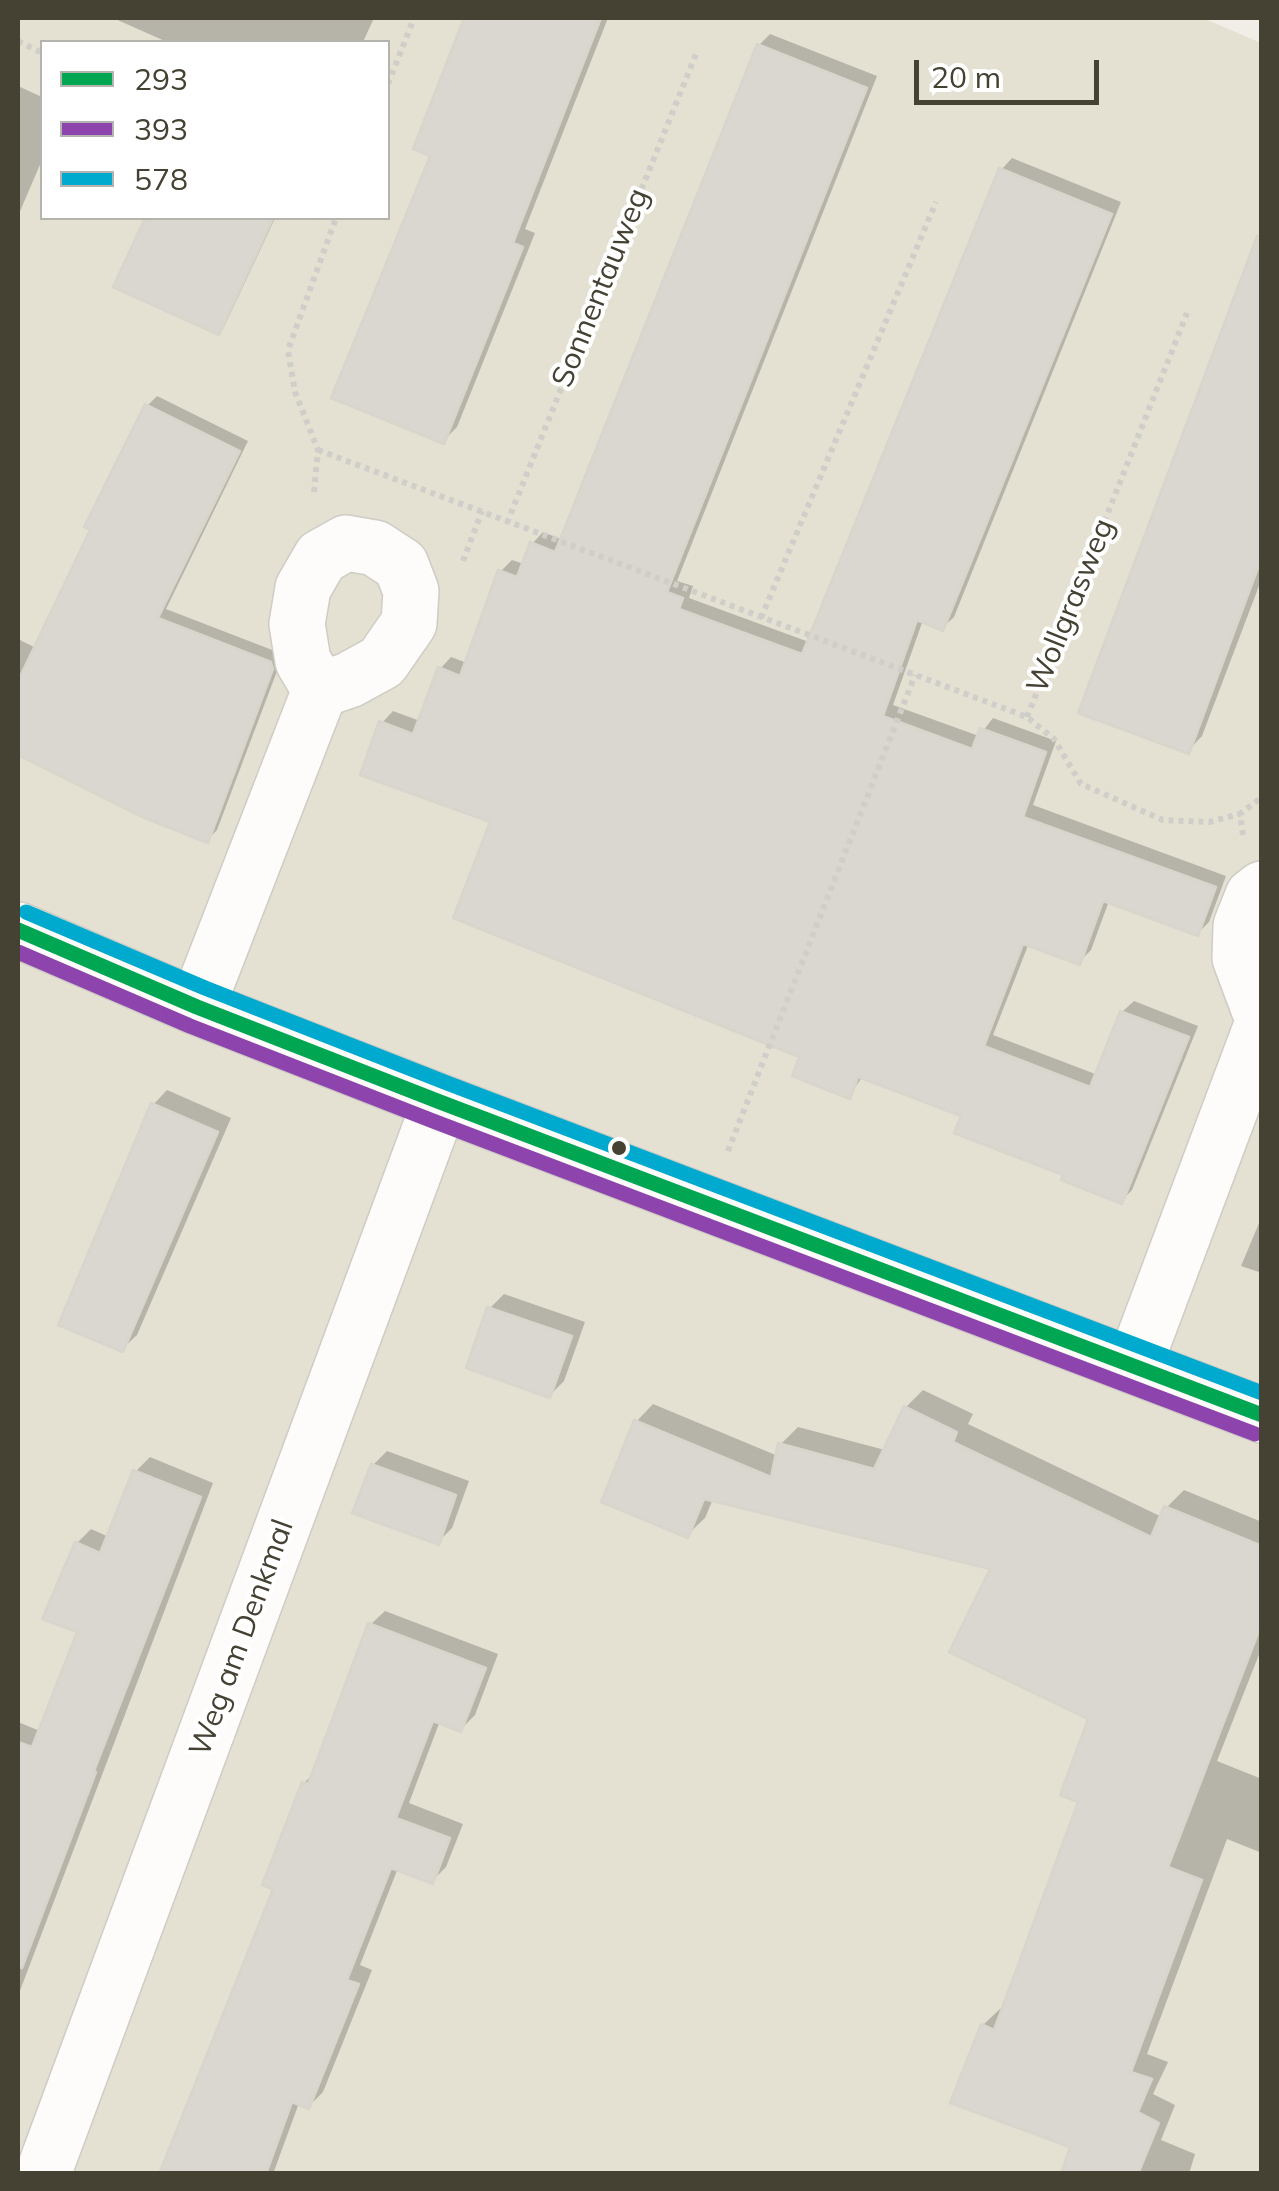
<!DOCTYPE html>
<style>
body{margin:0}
#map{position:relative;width:1279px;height:2191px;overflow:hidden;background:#f0eee6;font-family:Mulish,sans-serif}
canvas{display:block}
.frame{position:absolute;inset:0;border:20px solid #454133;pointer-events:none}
.legend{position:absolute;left:40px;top:40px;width:350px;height:180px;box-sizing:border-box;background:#fff;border:2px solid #b5b3ad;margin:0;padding:12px 18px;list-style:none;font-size:30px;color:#454133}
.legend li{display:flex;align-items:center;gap:20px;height:50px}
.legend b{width:50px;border:2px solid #b5b3ad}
.scale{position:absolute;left:914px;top:60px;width:185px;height:45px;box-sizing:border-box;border:5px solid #454133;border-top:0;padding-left:12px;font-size:30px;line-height:35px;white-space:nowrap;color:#454133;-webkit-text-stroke:8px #fff;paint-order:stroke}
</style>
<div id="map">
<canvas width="1279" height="2191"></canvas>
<div class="frame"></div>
<ul class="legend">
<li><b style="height:12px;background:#00a651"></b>293</li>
<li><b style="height:12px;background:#8e44ad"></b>393</li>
<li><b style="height:12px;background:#00a9ce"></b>578</li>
</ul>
<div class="scale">20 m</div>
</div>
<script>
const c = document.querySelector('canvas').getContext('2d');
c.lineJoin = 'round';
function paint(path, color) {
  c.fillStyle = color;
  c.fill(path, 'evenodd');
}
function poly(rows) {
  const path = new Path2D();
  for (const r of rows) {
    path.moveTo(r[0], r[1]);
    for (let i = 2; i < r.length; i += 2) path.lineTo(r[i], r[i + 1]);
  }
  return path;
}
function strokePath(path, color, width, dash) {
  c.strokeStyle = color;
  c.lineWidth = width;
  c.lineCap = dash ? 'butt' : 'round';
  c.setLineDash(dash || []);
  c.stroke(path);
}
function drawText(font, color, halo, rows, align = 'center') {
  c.font = font + ' Mulish,sans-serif';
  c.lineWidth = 8;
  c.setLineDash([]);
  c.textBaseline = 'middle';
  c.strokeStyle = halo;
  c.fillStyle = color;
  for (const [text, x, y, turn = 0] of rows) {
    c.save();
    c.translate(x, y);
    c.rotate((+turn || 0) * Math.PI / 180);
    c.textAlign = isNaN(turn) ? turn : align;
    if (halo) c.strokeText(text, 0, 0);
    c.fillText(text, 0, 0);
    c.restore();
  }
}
const residential = poly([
 [18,18,1203,18,1261,43,1261,2173,18,2173],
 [42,42,388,42,388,218,42,218]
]);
const shadow = poly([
 [113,18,374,18,363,42,167,42],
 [467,18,608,18,525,229,535,233,457,427,443,441,433,154,416,148],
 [770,34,877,76,677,581,693,586,689,598,809,642,1001,170,1012,158,1121,202,954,617,942,628,923,620,893,705,979,736,993,718,1056,741,1033,805,1226,876,1209,922,1198,933,1109,901,1091,950,1079,962,1029,943,993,1035,1098,1075,1122,1012,1134,1001,1198,1026,1132,1190,1121,1201,1066,1174,964,1115,863,1076,849,1096,802,1055,494,821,382,723,393,711,420,721,440,669,451,657,467,663,501,571,512,560,524,564,532,544,543,532,563,540,759,45],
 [18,86,42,97,42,160,18,216],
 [147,218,275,218,225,325,219,332,117,286],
 [1262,308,1262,578,1202,736,1188,751],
 [157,396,248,441,166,609,280,653,282,658,217,830,207,840,143,815,18,753,18,639,36,648,147,406],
 [167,1090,231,1118,137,1335,122,1349,153,1105],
 [1262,1216,1262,1273,1241,1266],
 [504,1294,585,1322,564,1381,550,1395,490,1308],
 [923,1390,973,1414,968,1424,1162,1517,1166,1508,1184,1490,1262,1522,1262,1647,1217,1761,1262,1779,1262,1853,1227,1839,1147,2054,1168,2062,1153,2094,1175,2105,1161,2140,1195,2154,1189,2174,1064,2174,1073,2146,983,2025,1001,2008,1004,2009,1081,1801,1091,1718,994,1567,713,1499,705,1518,687,1535,636,1422,653,1404,778,1456,781,1444,798,1427,885,1450,906,1407],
 [387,1451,469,1481,452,1528,438,1542,373,1465],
 [150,1457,213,1483,18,1996,18,1722,40,1731,80,1631,77,1543,91,1529,109,1537,135,1472],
 [385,1611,498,1654,475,1715,461,1729,440,1721,409,1803,463,1824,446,1867,432,1881,398,1868,360,1965,372,1970,323,2092,309,2106,299,2103,273,2174,161,2174,276,1888,304,1783,315,1772,370,1625]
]);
const building = poly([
 [464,18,601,18,513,243,523,247,444,444,331,398,430,156,413,149,464,18],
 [757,44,867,88,667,592,683,598,679,609,802,654,999,168,1112,214,943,631,917,620,883,716,972,749,980,728,1046,752,1023,817,1216,887,1198,936,1103,901,1080,965,1023,944,984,1046,1090,1087,1120,1011,1189,1037,1122,1204,1061,1180,1063,1175,954,1133,961,1116,858,1077,850,1099,792,1076,799,1057,453,918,490,822,360,775,379,721,413,734,438,667,460,676,498,570,517,577,530,542,555,552,757,44],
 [145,218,273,218,219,335,113,287,145,218],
 [1257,236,1262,237,1262,557,1189,754,1078,713,1257,236],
 [145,404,240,451,158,618,271,662,273,669,208,843,142,817,18,755,18,681,90,530,84,527,145,404],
 [151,1103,218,1132,123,1352,58,1325,151,1103],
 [487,1307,572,1336,550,1398,466,1368,487,1307],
 [904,1406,957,1432,953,1442,1151,1537,1164,1506,1262,1546,1262,1623,1168,1867,1202,1880,1131,2072,1152,2079,1138,2112,1159,2123,1138,2174,1061,2174,1070,2147,950,2103,981,2024,994,2030,1078,1802,1060,1795,1088,1719,949,1652,990,1569,704,1499,688,1538,601,1502,634,1420,771,1477,778,1443,874,1469,904,1406],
 [371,1464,456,1495,439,1545,352,1513,371,1464],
 [133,1470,201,1497,94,1771,96,1772,22,1968,18,1967,18,1742,32,1747,77,1632,42,1619,75,1542,100,1553,133,1470],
 [368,1623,486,1668,461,1732,433,1721,396,1818,450,1838,433,1884,391,1868,347,1980,359,1984,309,2109,292,2102,266,2174,159,2174,273,1889,262,1885,302,1782,308,1784,368,1623]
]);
const path = poly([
 [18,41,42,53],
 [388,84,414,18],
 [318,450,1027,717,1054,739,1081,784,1163,820,1209,822,1240,814],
 [314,492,318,450,295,392,288,350,336,218],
 [507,523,696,54],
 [463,561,482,511],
 [761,618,936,202],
 [1027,717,1187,313],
 [1243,835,1240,814,1262,797],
 [728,1151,915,675]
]);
const minor = poly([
 [1262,889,1253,896,1241,926,1240,958,1262,1017],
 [18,930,197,1007,440,1102,1262,1415],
 [197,1007,320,690,303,661,297,624,303,588,321,557,346,543,375,548,401,565,411,591,409,623,382,662,349,680,320,690],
 [1134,1366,1262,1025],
 [43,2174,440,1102]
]);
const bus1 = poly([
 [18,930,197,1007,440,1102,1262,1415]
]);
const bus2 = poly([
 [18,952,190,1026,433,1121,1255,1434]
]);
const bus3 = poly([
 [26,912,205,988,447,1083,1262,1393]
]);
const markers = [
 [619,1148,9,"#454133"]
];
const streetNames = [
 ["Sonnentauweg",601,288,-68],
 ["Wollgrasweg",1071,606,-68],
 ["Weg am Denkmal",242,1638,-70]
];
paint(residential, '#e4e1d3');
paint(shadow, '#0003');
paint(building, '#d9d7cf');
strokePath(building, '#d8d5cc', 2.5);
strokePath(minor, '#ceccc4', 58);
strokePath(path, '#d0cec9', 6, [5, 5]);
strokePath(minor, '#fdfcfb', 55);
strokePath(bus1, '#00a651', 15);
strokePath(bus2, '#8e44ad', 15);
strokePath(bus3, '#00a9ce', 15);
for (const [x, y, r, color] of markers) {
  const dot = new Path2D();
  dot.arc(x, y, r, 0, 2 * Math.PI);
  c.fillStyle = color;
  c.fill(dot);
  strokePath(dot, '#fff', 4);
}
drawText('30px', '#454133', '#fff', streetNames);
</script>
